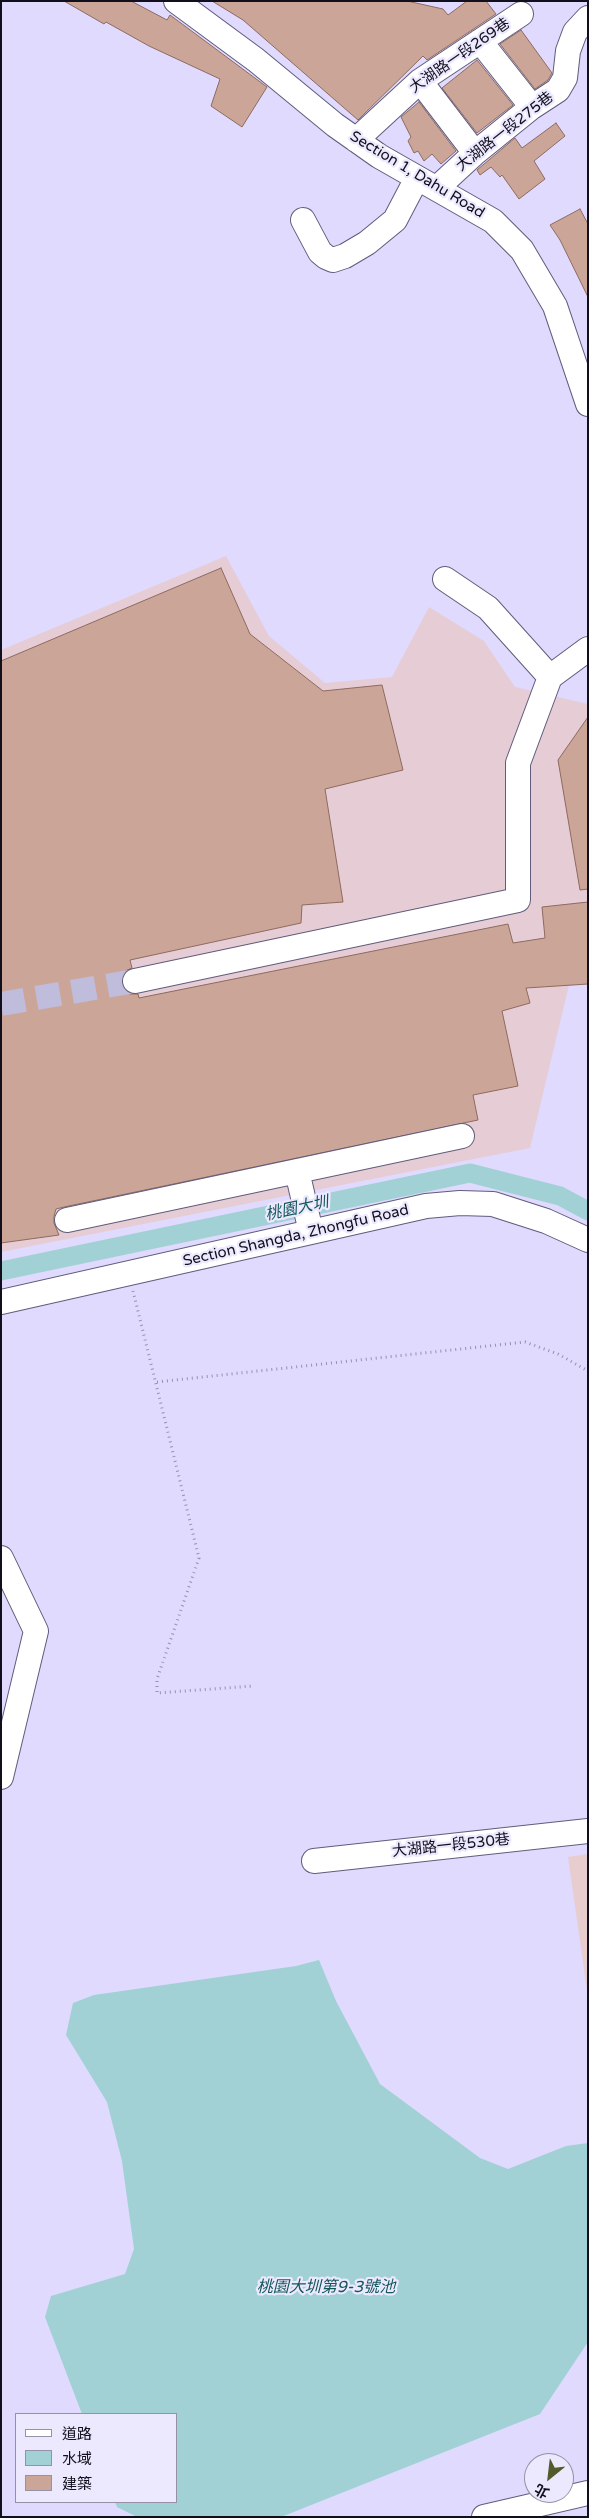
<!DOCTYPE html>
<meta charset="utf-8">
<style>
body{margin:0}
#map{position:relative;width:589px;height:2518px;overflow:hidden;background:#dfdafe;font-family:"Varela Round","Noto Sans TC",sans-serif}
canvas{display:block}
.frame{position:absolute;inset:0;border:2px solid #110f1b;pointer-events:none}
.legend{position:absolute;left:15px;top:2413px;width:162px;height:90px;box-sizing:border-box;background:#ece9ff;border:1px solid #9492a4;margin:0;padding:6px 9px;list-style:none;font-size:15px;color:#110f1b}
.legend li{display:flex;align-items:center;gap:10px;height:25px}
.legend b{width:25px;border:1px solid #9492a4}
.north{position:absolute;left:524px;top:2453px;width:50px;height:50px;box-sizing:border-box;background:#ece9ff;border:1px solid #9492a4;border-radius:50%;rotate:209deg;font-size:14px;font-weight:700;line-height:20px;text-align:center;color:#110f1b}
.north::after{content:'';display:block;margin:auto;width:18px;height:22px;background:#525b2a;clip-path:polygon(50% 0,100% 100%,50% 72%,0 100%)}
</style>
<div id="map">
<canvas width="589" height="2518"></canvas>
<div class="frame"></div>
<ul class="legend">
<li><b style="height:6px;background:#fff"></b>道路</li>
<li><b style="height:14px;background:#a1d1d4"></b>水域</li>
<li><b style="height:14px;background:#cca599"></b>建築</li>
</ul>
<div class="north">北</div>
</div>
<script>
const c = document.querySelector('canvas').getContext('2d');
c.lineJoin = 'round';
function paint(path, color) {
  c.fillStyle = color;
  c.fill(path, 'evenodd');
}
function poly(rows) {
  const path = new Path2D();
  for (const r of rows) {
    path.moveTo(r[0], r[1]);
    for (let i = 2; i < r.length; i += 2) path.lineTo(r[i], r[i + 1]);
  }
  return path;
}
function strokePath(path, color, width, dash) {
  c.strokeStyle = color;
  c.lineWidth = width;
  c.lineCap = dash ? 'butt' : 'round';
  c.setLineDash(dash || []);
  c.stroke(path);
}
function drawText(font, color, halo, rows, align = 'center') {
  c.font = font + ' "Varela Round","Noto Sans TC",sans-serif';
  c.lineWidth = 4.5;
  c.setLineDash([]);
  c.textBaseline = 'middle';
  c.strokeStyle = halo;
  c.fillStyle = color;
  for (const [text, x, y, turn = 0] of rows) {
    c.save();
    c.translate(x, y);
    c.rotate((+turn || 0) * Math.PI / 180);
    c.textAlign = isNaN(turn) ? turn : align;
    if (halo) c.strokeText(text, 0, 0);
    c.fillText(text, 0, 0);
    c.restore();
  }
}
const industrial = poly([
 [226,556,269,636,325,683,392,677,429,607,484,641,515,687,588,704,588,984,569,985,530,1148,1,1252,1,650]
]);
const education = poly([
 [588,1854,588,1998,568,1857]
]);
const water = poly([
 [319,1960,336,2001,380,2084,480,2158,508,2169,566,2146,588,2143,588,2342,540,2414,281,2517,137,2517,117,2507,115,2502,176,2502,176,2414,82,2414,45,2317,51,2296,125,2274,134,2249,122,2161,107,2102,66,2035,73,2003,94,1995,296,1966]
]);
const canal = poly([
 [1,1271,470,1173,560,1196,588,1211]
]);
const building = poly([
 [64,1,131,1,167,20,170,15,267,87,242,127,211,106,220,79,149,46,106,22,104,24,64,1],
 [212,1,407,1,443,9,448,15,467,1,486,1,496,14,427,60,423,56,358,120,243,20,212,1],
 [521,30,552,73,548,80,535,89,500,44,521,30],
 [477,60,513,105,477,133,442,88,477,60],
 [419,102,456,151,441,164,432,154,424,161,418,151,414,153,408,141,411,137,401,117,419,102],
 [556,123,565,136,534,161,545,179,519,199,502,175,500,177,491,167,480,175,477,170,515,138,522,148,556,123],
 [580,209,588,224,588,297,560,240,550,225,580,209],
 [221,568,250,634,323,691,382,685,403,770,325,789,343,902,302,905,301,923,130,960,132,968,125,971,122,977,124,990,130,994,138,994,139,998,508,924,513,943,545,938,542,907,588,902,588,984,526,988,530,1003,502,1011,518,1086,473,1095,478,1120,64,1207,56,1209,54,1216,54,1223,59,1235,1,1243,1,661,221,568],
 [588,717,588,889,580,890,558,760,588,717]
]);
const minorTunnel = poly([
 [1,1004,135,981]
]);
const path = poly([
 [133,1291,199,1558,157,1679,157,1693,253,1686],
 [157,1382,525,1342,558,1354,588,1371]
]);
const minor = poly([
 [176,1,256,60,335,125,379,156,493,221,522,250,555,306,588,404],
 [480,41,532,107],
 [420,81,475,153],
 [356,140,420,81,521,14],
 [437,188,475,153,532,107,558,90,565,78,568,51,575,32,588,18],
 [303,220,320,252,326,257,333,260,345,256,367,243,395,220,417,178],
 [445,579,488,608,550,677,588,649],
 [135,981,518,900,518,763,550,677],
 [297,1171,311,1232],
 [67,1220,462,1136],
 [1,1302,426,1206,460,1203,493,1204,546,1221,588,1240],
 [1,1558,36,1631,1,1777],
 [314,1861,588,1831],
 [484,2517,588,2493]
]);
const streetNames = [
 ["大湖路一段269巷",460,56,-35],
 ["大湖路一段275巷",505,132,-38],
 ["Section 1, Dahu Road",417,175,31],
 ["Section Shangda, Zhongfu Road",296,1236,-13],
 ["大湖路一段530巷",451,1846,-6]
];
const waterNames = [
 ["桃園大圳",297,1209,-12],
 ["桃園大圳第9-3號池",326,2288]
];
paint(industrial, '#e6cdd5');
paint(education, '#e8cdcf');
paint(water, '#a1d1d4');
strokePath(canal, '#a1d1d4', 19);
paint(building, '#cca599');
strokePath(building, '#8e6a5f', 1);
strokePath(minorTunnel, '#c0bcdc', 24, [24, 12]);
strokePath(minor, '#615c7b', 26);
strokePath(path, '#9692ad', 3, [1, 4]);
strokePath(minor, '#fff', 24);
drawText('15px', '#110f1b', '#ece9ff', streetNames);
drawText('italic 16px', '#12565a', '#ece9ff', waterNames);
</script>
